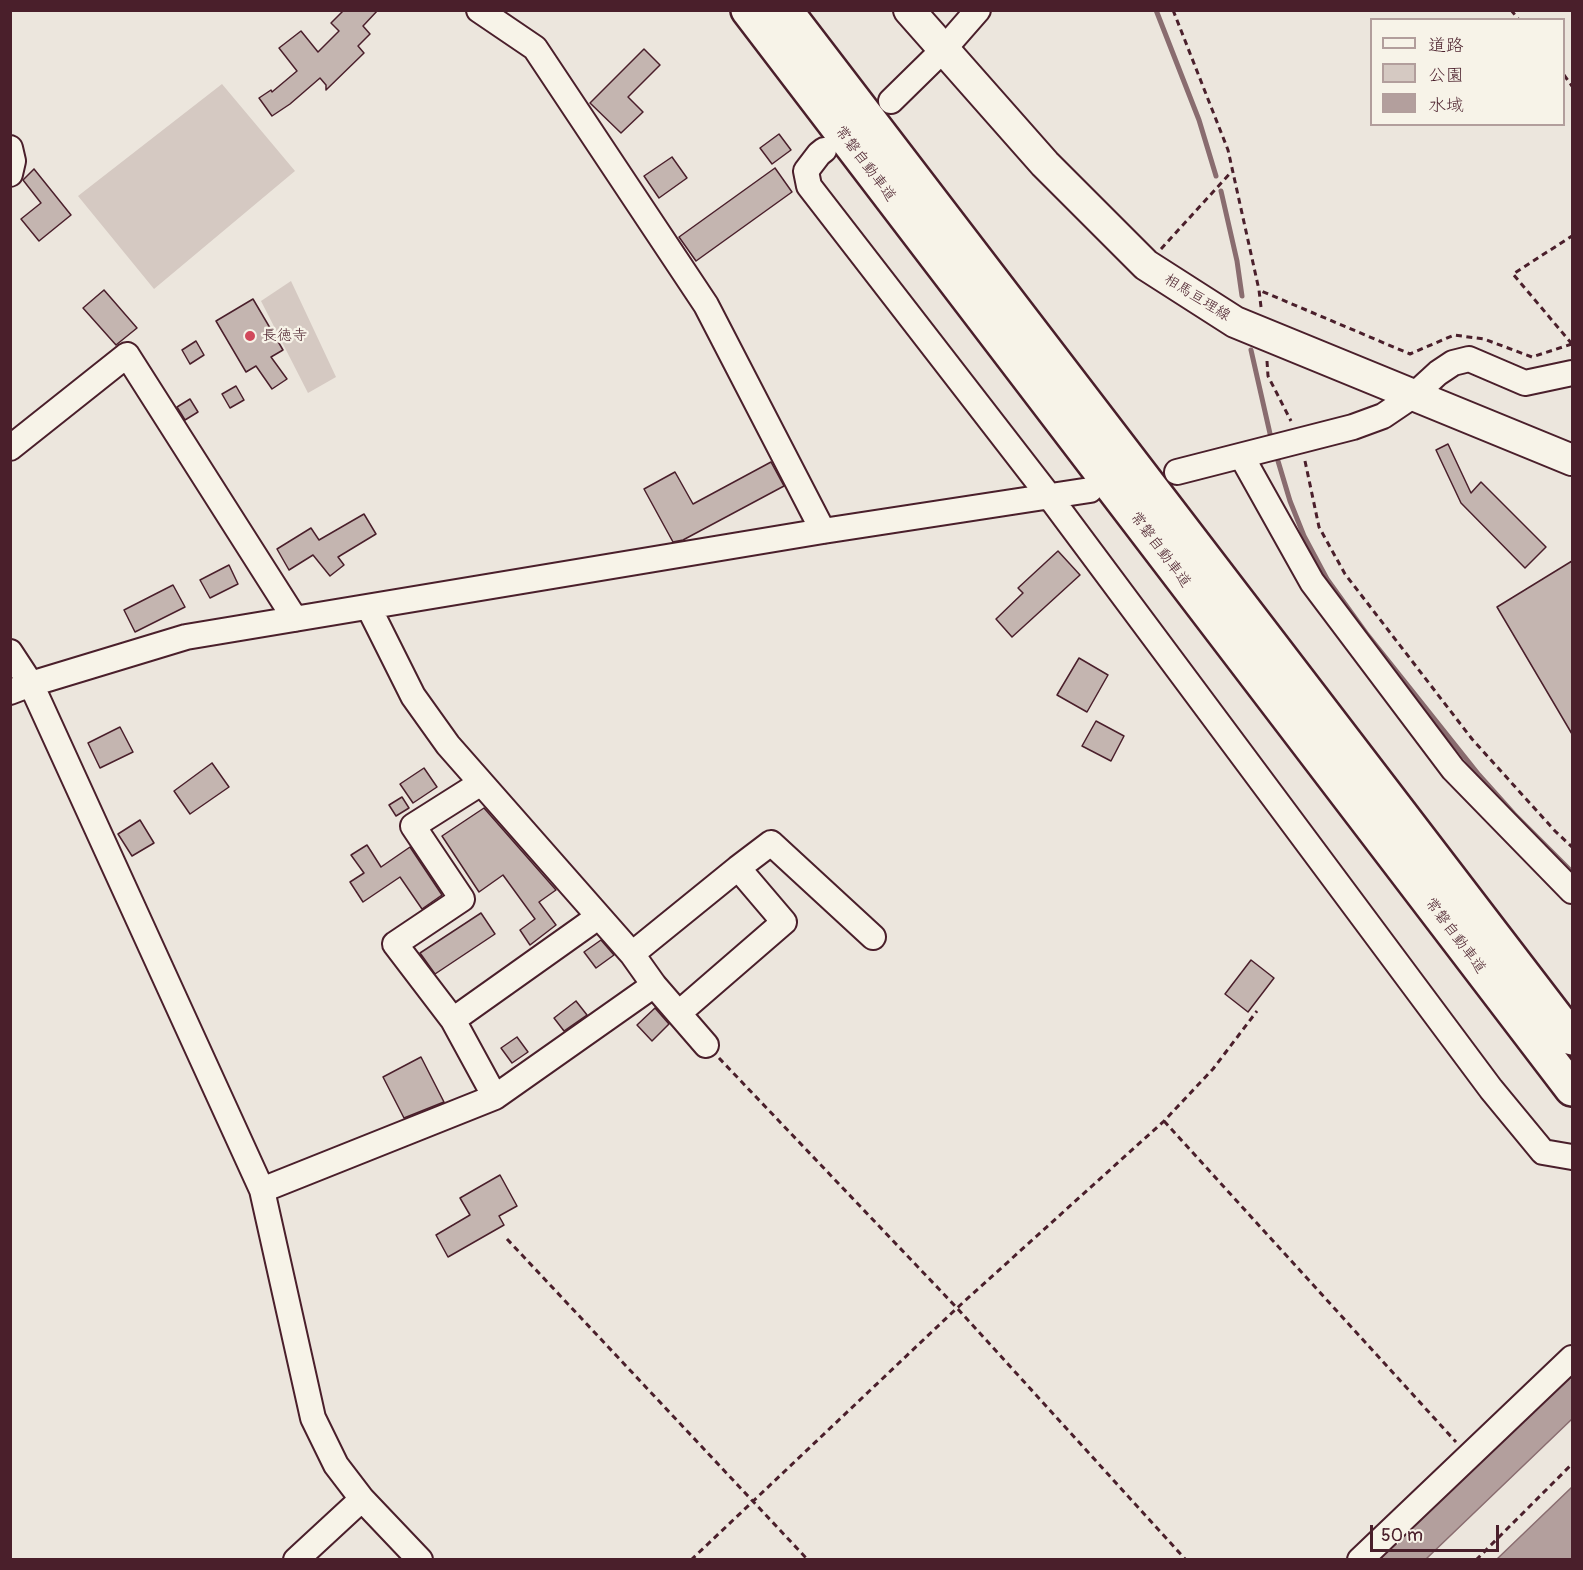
<!DOCTYPE html>
<meta charset="utf-8">
<style>
body{margin:0}
#map{position:relative;width:1583px;height:1570px;overflow:hidden;background:#ece6dd;font-family:Pangolin,"Klee One",sans-serif}
canvas{display:block}
.frame{position:absolute;inset:0;border:12px solid #4a1f2b;pointer-events:none}
.legend{position:absolute;left:1370px;top:18px;width:195px;height:108px;box-sizing:border-box;background:#f7f3e8;border:2px solid #b29e9c;margin:0;padding:8px 10px;list-style:none;font-size:18px;color:#4a1f2b}
.legend li{display:flex;align-items:center;gap:12px;height:30px}
.legend b{width:30px;border:2px solid #b29e9c}
.scale{position:absolute;left:1370px;top:1525px;width:129px;height:27px;box-sizing:border-box;border:3px solid #4a1f2b;border-top:0;padding-left:8px;font-size:18px;line-height:21px;white-space:nowrap;color:#4a1f2b;-webkit-text-stroke:4px #f7f3e8;paint-order:stroke}
</style>
<div id="map">
<canvas width="1583" height="1570"></canvas>
<div class="frame"></div>
<ul class="legend">
<li><b style="height:8px;background:#f7f3e8"></b>道路</li>
<li><b style="height:16px;background:#d5c9c2"></b>公園</li>
<li><b style="height:16px;background:#b39f9d"></b>水域</li>
</ul>
<div class="scale">50 m</div>
</div>
<script>
const c = document.querySelector('canvas').getContext('2d');
c.lineJoin = 'round';
function paint(path, color) {
  c.fillStyle = color;
  c.fill(path, 'evenodd');
}
function poly(rows) {
  const path = new Path2D();
  for (const r of rows) {
    path.moveTo(r[0], r[1]);
    for (let i = 2; i < r.length; i += 2) path.lineTo(r[i], r[i + 1]);
  }
  return path;
}
function strokePath(path, color, width, dash) {
  c.strokeStyle = color;
  c.lineWidth = width;
  c.lineCap = dash ? 'butt' : 'round';
  c.setLineDash(dash || []);
  c.stroke(path);
}
function drawText(font, color, halo, rows, align = 'center') {
  c.font = font + ' Pangolin,"Klee One",sans-serif';
  c.lineWidth = 4.5;
  c.setLineDash([]);
  c.textBaseline = 'middle';
  c.strokeStyle = halo;
  c.fillStyle = color;
  for (const [text, x, y, turn = 0] of rows) {
    c.save();
    c.translate(x, y);
    c.rotate((+turn || 0) * Math.PI / 180);
    c.textAlign = isNaN(turn) ? turn : align;
    if (halo) c.strokeText(text, 0, 0);
    c.fillText(text, 0, 0);
    c.restore();
  }
}
const green = poly([
 [222,84,295,171,154,289,78,196],
 [291,281,336,377,308,393,261,301]
]);
const water = poly([
 [1572,1374,1572,1419,1426,1559,1380,1559,1572,1374],
 [1572,1487,1572,1559,1497,1559,1572,1487]
]);
const stream = poly([
 [1156,10,1199,120,1216,176],
 [1221,191,1237,261,1242,296],
 [1251,350,1271,438],
 [1278,461,1290,501,1304,536,1327,579,1366,633,1479,775,1514,814,1572,872]
]);
const building = poly([
 [344,10,378,10,363,26,370,34,358,46,364,53,326,90,326,85,320,78,290,104,272,116,259,98,271,90,272,92,297,71,279,48,301,31,318,52,339,31,331,23,344,10],
 [644,49,660,65,628,97,643,112,621,133,590,103,644,49],
 [779,134,791,150,772,164,760,148,779,134],
 [672,157,687,178,659,198,644,176,672,157],
 [775,168,792,192,696,261,679,237,775,168],
 [34,169,71,215,39,241,21,219,41,203,23,180,34,169],
 [104,290,137,328,116,345,83,308,104,290],
 [253,299,283,350,271,357,287,379,272,389,256,366,246,372,216,321,253,299],
 [196,341,204,355,190,364,182,350,196,341],
 [236,386,244,400,230,408,222,394,236,386],
 [190,399,198,412,185,420,177,407,190,399],
 [1448,444,1471,493,1481,482,1546,547,1525,568,1461,503,1436,450,1448,444],
 [771,462,784,486,683,540,673,542,644,489,675,472,693,504,771,462],
 [364,514,376,534,338,557,344,565,330,576,313,555,289,570,277,549,311,528,319,540,364,514],
 [1058,551,1080,575,1012,637,996,619,1023,593,1018,588,1058,551],
 [1572,561,1572,734,1497,607,1572,561],
 [229,565,238,584,210,598,200,580,229,565],
 [173,585,185,607,135,632,124,610,173,585],
 [1079,658,1108,675,1087,712,1057,695,1079,658],
 [1096,721,1124,736,1111,761,1082,746,1096,721],
 [120,727,133,752,100,768,88,743,120,727],
 [212,763,229,787,190,814,174,791,212,763],
 [424,768,437,787,413,803,400,784,424,768],
 [402,797,409,808,396,816,389,805,402,797],
 [484,808,556,890,539,902,556,925,530,945,520,930,535,919,503,875,479,892,442,836,484,808],
 [140,820,154,843,132,856,118,834,140,820],
 [367,845,381,867,410,847,442,895,422,909,400,877,363,902,350,882,364,873,351,855,367,845],
 [481,913,495,934,435,974,420,953,481,913],
 [601,940,614,955,596,968,584,952,601,940],
 [1251,960,1274,978,1248,1012,1225,994,1251,960],
 [576,1001,587,1015,564,1031,554,1018,576,1001],
 [655,1008,669,1024,652,1041,637,1025,655,1008],
 [517,1037,528,1052,512,1063,501,1048,517,1037],
 [421,1057,444,1102,404,1118,383,1077,421,1057],
 [500,1175,517,1206,499,1216,504,1225,448,1257,436,1235,470,1215,460,1198,500,1175]
]);
const path = poly([
 [1173,10,1228,150,1259,290],
 [1511,10,1519,20],
 [1564,75,1572,86],
 [1161,249,1233,170],
 [1261,307,1259,290,1410,354,1454,335,1484,339,1532,357,1572,344],
 [1572,344,1513,274,1572,236],
 [1267,361,1268,376,1291,421],
 [1305,461,1319,527,1345,574,1472,739,1555,831,1572,847],
 [719,1058,957,1308,1186,1560],
 [1164,1121,1456,1442],
 [507,1239,808,1560],
 [691,1560,957,1308,1164,1121,1213,1069,1257,1011],
 [1476,1560,1572,1464]
]);
const minor = poly([
 [479,10,535,48,706,305,823,531],
 [891,101,943,50,978,10],
 [10,148,13,161,10,174],
 [824,150,819,154,806,171,809,186,1049,496,1491,1089,1543,1152,1572,1157],
 [10,448,127,355,295,619],
 [1242,457,1312,582,1453,769,1572,891],
 [1177,472,1353,427,1383,416,1414,395,1438,373,1453,363,1469,359,1525,383,1572,373],
 [369,608,413,696,448,745,632,954,654,985,706,1045],
 [10,652,31,684,262,1190,313,1418,336,1465,362,1499,420,1560],
 [10,692,31,684,186,637,823,531,1090,490],
 [738,868,771,843,873,937],
 [632,954,738,868,784,922,680,1012],
 [453,1020,395,944,462,899,413,826,481,783],
 [495,1097,453,1020,598,917],
 [262,1190,495,1097,654,985],
 [296,1560,362,1499],
 [1360,1560,1572,1358]
]);
const major = poly([
 [909,10,1045,164,1146,265,1235,322,1572,460]
]);
const highway = poly([
 [748,10,1572,1089],
 [785,10,1572,1038]
]);
const markers = [
 [250,336,6,"#d1495b"]
];
const streetNames = [
 ["常磐自動車道",865,164,53],
 ["相馬亘理線",1197,298,32],
 ["常磐自動車道",1160,550,53],
 ["常磐自動車道",1455,936,53]
];
const poiNames = [
 ["長徳寺",262,336]
];
paint(green, '#d5c9c2');
paint(water, '#b39f9d');
strokePath(water, '#896c6f', 1.5);
strokePath(stream, '#896c6f', 5);
paint(building, '#c4b5b0');
strokePath(building, '#4a1f2b', 1.5);
strokePath(minor, '#4a1f2b', 28);
strokePath(major, '#4a1f2b', 34);
strokePath(highway, '#4a1f2b', 38);
strokePath(path, '#4a1f2b', 3, [6, 4.5]);
strokePath(minor, '#f7f3e8', 24);
strokePath(major, '#f7f3e8', 30);
strokePath(highway, '#f7f3e8', 33);
for (const [x, y, r, color] of markers) {
  const dot = new Path2D();
  dot.arc(x, y, r, 0, 2 * Math.PI);
  c.fillStyle = color;
  c.fill(dot);
  strokePath(dot, '#f7f3e8', 2);
}
drawText('15px', '#4a1f2b', '#f7f3e8', streetNames);
drawText('15px', '#4a1f2b', '#f7f3e8', poiNames, 'left');
</script>
